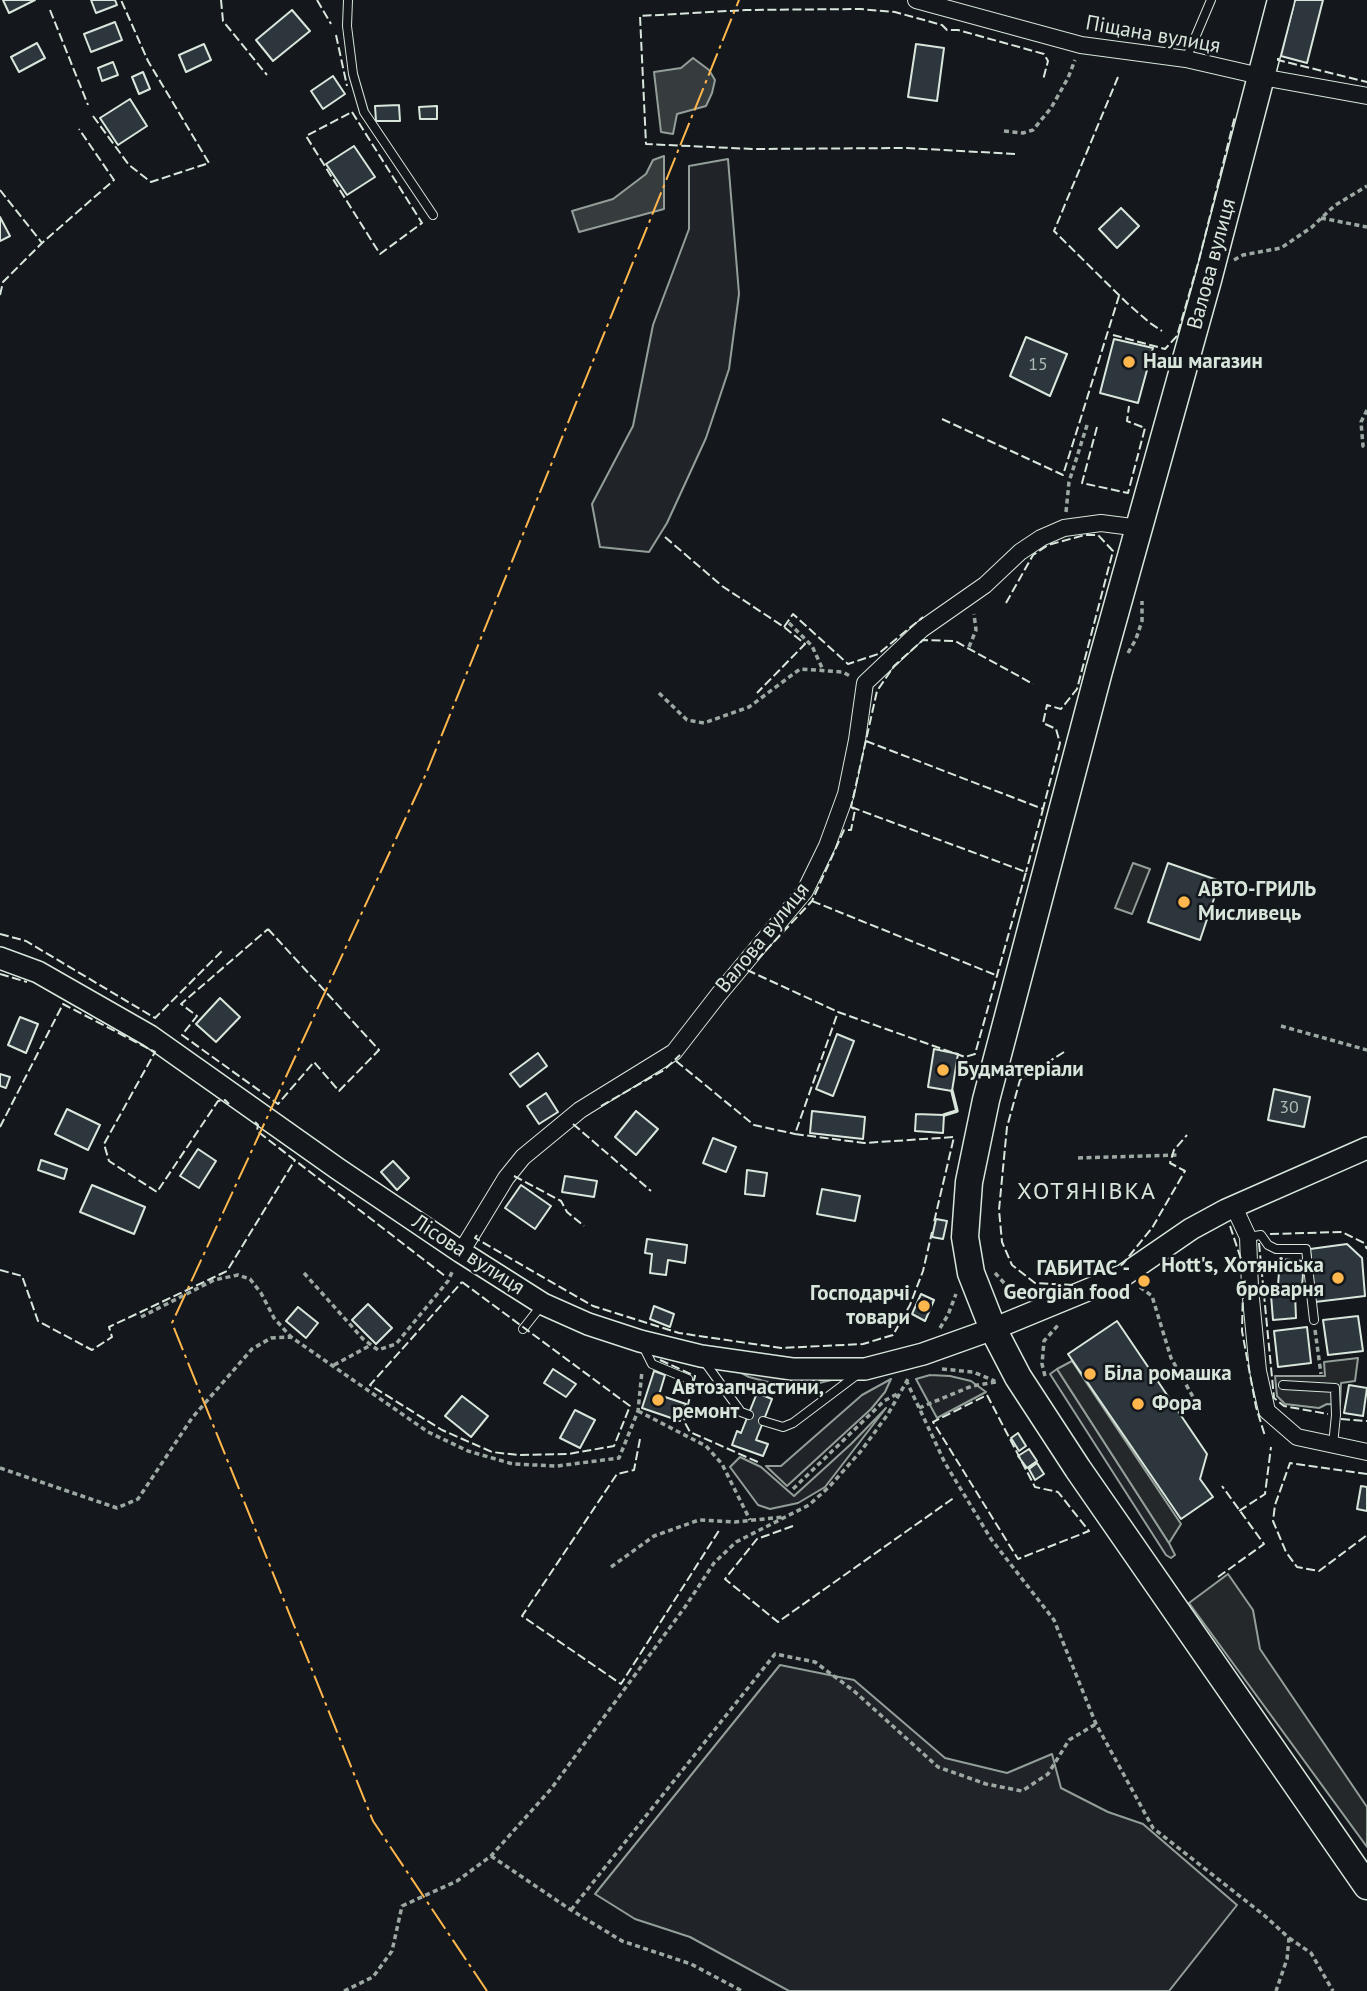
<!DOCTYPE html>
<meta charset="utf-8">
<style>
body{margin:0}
canvas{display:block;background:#14181c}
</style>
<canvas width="1367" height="1991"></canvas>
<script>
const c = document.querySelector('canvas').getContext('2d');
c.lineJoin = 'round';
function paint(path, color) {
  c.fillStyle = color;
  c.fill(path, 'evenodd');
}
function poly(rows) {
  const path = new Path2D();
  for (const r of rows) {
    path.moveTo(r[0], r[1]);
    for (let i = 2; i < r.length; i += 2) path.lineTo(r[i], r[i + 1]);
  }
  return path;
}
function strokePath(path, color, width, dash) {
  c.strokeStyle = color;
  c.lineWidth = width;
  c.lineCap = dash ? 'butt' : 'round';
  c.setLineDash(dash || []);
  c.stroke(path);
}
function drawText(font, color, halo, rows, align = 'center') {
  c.font = font + ' "PT Sans",sans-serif';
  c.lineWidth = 5;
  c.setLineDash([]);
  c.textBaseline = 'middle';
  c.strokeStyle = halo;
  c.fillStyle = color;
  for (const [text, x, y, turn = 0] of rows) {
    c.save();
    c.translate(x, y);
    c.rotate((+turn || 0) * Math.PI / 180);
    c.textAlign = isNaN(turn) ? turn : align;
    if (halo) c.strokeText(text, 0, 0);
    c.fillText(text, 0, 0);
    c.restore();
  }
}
const green = poly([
 [728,159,739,294,729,369,706,438,667,523,649,552,600,547,592,504,633,426,653,325,689,229,689,166,728,159],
 [734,1369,806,1380,840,1378,794,1389,749,1377,734,1369],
 [1057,1369,1169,1543,1175,1555,1171,1558,1166,1555,1050,1374,1057,1369],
 [930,1375,950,1376,971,1381,986,1392,937,1418,916,1379,930,1375],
 [891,1379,885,1392,871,1409,787,1486,766,1466,781,1466,862,1395,891,1379],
 [886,1408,825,1487,798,1503,770,1509,758,1505,730,1467,740,1457,761,1467,794,1496,851,1444,886,1408],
 [780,1665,854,1680,945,1758,1007,1773,1052,1754,1061,1788,1108,1812,1143,1824,1237,1905,1169,1991,789,1991,690,1937,635,1919,595,1894,780,1665]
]);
const parking = poly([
 [1133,863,1150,869,1132,914,1115,908,1133,863],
 [1358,1358,1355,1381,1341,1383,1340,1405,1327,1404,1319,1408,1285,1404,1277,1396,1275,1376,1325,1376,1324,1362,1358,1358],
 [1072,1361,1181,1524,1169,1543,1057,1369,1072,1361],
 [1228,1574,1253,1610,1260,1649,1367,1807,1367,1847,1189,1603,1228,1574]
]);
const water = poly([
 [693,58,709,70,715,80,712,93,706,106,677,114,673,134,661,132,654,72,681,68,693,58],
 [664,156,664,209,579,232,572,211,613,199,646,174,653,160,664,156]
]);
const building = poly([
 [3,0,35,0,9,13,3,0],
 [91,0,115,0,117,5,96,13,91,0],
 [1295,0,1323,0,1307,63,1281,56,1295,0],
 [292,10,310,31,273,61,256,40,292,10],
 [115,22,122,40,91,52,84,34,115,22],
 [37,43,45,58,19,72,11,57,37,43],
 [204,44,211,60,186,72,179,55,204,44],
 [916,44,944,48,937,101,908,97,916,44],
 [113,62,118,75,102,81,98,68,113,62],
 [143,72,150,89,139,94,132,77,143,72],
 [333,76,345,94,323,109,311,91,333,76],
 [130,99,147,126,118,145,100,118,130,99],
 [399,105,400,121,376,121,375,106,399,105],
 [437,106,437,119,420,119,419,107,437,106],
 [354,146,375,177,347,195,326,164,354,146],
 [1121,208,1139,226,1117,248,1099,229,1121,208],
 [0,217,10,236,0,241,0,217],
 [1026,337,1067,354,1050,396,1010,376,1026,337],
 [1114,339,1153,348,1138,403,1100,393,1114,339],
 [1168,863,1220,881,1200,940,1148,922,1168,863],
 [220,998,240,1017,216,1042,196,1024,220,998],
 [20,1017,38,1024,26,1053,8,1045,20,1017],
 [837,1034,854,1041,833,1096,816,1089,837,1034],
 [934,1049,958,1054,952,1091,928,1087,934,1049],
 [538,1053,547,1066,520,1087,510,1074,538,1053],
 [0,1074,10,1077,6,1088,0,1086,0,1074],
 [1274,1089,1310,1097,1304,1127,1268,1120,1274,1089],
 [546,1093,558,1112,539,1124,527,1106,546,1093],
 [67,1109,100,1125,88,1150,55,1134,67,1109],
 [636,1111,658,1129,636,1155,615,1137,636,1111],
 [812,1111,865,1117,863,1139,810,1133,812,1111],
 [916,1114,944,1115,943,1133,915,1131,916,1114],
 [713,1138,736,1147,726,1172,703,1163,713,1138],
 [198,1149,216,1161,199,1188,180,1176,198,1149],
 [41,1160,67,1169,64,1179,38,1170,41,1160],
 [393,1161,409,1178,397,1190,381,1172,393,1161],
 [747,1170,767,1173,764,1196,745,1194,747,1170],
 [565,1176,597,1181,594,1197,562,1192,565,1176],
 [92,1185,145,1207,134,1234,80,1212,92,1185],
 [521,1185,551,1206,535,1229,505,1208,521,1185],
 [822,1189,860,1196,855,1221,817,1214,822,1189],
 [936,1219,947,1221,943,1239,932,1237,936,1219],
 [647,1239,687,1245,685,1263,668,1260,666,1275,650,1273,652,1254,645,1253,647,1239],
 [1347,1244,1362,1258,1365,1296,1315,1302,1310,1249,1347,1244],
 [1280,1259,1304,1261,1302,1287,1278,1285,1280,1259],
 [921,1294,934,1300,925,1321,912,1314,921,1294],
 [1295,1294,1296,1318,1273,1320,1271,1295,1295,1294],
 [368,1304,392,1328,376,1344,352,1320,368,1304],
 [654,1306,674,1314,670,1327,650,1319,654,1306],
 [298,1307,318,1323,306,1338,286,1321,298,1307],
 [1358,1316,1363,1351,1328,1355,1323,1320,1358,1316],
 [1117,1321,1207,1454,1200,1479,1213,1497,1181,1519,1068,1354,1117,1321],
 [1307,1327,1311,1363,1278,1367,1274,1331,1307,1327],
 [553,1369,576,1384,566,1397,544,1383,553,1369],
 [654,1371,665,1375,659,1395,686,1404,680,1421,642,1408,654,1371],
 [1349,1385,1367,1388,1363,1416,1344,1413,1349,1385],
 [757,1393,772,1399,756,1440,768,1444,763,1456,732,1445,737,1431,741,1433,757,1393],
 [462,1396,488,1416,471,1437,445,1416,462,1396],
 [575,1410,595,1420,580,1448,560,1438,575,1410],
 [1018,1433,1026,1446,1019,1451,1011,1438,1018,1433],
 [1029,1449,1037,1461,1027,1468,1018,1456,1029,1449],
 [1037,1463,1044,1474,1035,1480,1029,1469,1037,1463],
 [1361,1486,1367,1487,1367,1511,1357,1509,1361,1486]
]);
const path = poly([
 [1004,131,1023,133,1033,130,1051,108,1068,78,1075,60],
 [1321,218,1367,227],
 [1234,260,1243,255,1281,248,1312,227,1334,206,1367,186],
 [1367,410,1361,422,1363,446,1367,449],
 [1066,512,1069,482,1088,422],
 [789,623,812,646,823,670],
 [969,647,976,630,974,614],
 [1128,653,1136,639,1142,621,1142,601],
 [659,693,687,720,704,723,749,707,800,669,843,672,850,676],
 [1281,1026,1367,1050],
 [1078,1158,1179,1155],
 [304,1273,363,1339,378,1350,396,1344,448,1281,453,1270],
 [995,1273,1006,1285,1015,1290,1030,1293],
 [1140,1287,1152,1296,1171,1358,1201,1411],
 [141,1317,214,1280,238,1275,250,1279,261,1293,274,1318,291,1337],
 [940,1328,948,1315,956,1294],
 [1315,1330,1321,1374],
 [334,1365,371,1345],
 [942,1369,973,1372,995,1381],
 [1045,1376,1042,1364,1044,1341,1059,1324],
 [906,1380,945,1463,991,1539,1054,1620,1096,1724,1153,1828,1265,1916,1289,1938,1287,1959,1276,1991],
 [919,1408,972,1386,996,1382],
 [638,1411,706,1446,722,1464,750,1520],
 [0,1468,117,1508,138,1499,192,1418,252,1349,271,1338,291,1337,428,1432,468,1451,513,1464,557,1466,619,1458,638,1411,642,1371],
 [793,1489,884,1401,897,1394],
 [611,1567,654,1536,699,1520,735,1522,783,1517],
 [491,1856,571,1910,622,1941,691,1964,742,1991],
 [571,1910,775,1654,815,1662,854,1691,938,1767,986,1784,1022,1791,1048,1774,1069,1740,1096,1724],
 [1289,1938,1311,1953,1333,1991],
 [344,1991,373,1977,392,1951,402,1906,457,1881,491,1856,551,1789,685,1607,714,1563,736,1542,809,1505,829,1487,861,1451,888,1414,908,1379]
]);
const service = poly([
 [348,0,347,26,353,74,364,112,433,215],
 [1186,59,1211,0],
 [1248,1237,1261,1235,1268,1245,1276,1249,1306,1249,1314,1320],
 [523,1329,541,1306],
 [642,1344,652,1364,688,1379],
 [704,1361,741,1412,749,1415],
 [1283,1385,1335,1388,1336,1415,1333,1445],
 [763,1421,783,1427,793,1423,858,1374]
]);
const minor = poly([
 [916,0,1081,45,1186,59,1273,79,1367,96],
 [1234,1207,1248,1237,1250,1288,1258,1371,1267,1411,1297,1437,1367,1452],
 [461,1252,506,1178,523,1157,580,1110,674,1052,719,994,805,891,827,846,846,794,857,740,865,683,922,629,985,585,1020,552,1041,538,1064,528,1101,523,1140,528]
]);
const tertiary = poly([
 [0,958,38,972,150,1036,338,1169,461,1252,543,1304,588,1324,640,1341,701,1356,792,1369,865,1369,923,1354,993,1329,1124,1275,1191,1229,1226,1210,1367,1148]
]);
const primary = poly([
 [1281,0,1208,280,1099,671,986,1100,969,1182,965,1237,971,1273,993,1329,1018,1377,1078,1469,1367,1886]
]);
const fence = poly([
 [221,0,223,21,267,75],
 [317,0,331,24],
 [50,10,88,105],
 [336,35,347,86],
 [1278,58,1278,60,1367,82],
 [1118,77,1054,231,1127,303,1150,323,1162,331],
 [352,112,422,223,380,254,306,136,352,112],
 [93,116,129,165,151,182,209,163,148,61,121,0],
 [1015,154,907,148,752,149,646,144,640,16,746,10,860,9,895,12,942,25,947,30,958,30,1044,54,1048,61,1043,80],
 [0,190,42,243],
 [0,295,3,282,42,243,114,180,79,129],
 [1113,335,1165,349,1177,336,1199,260,1235,116],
 [942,419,1063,475,1119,296],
 [1097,427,1082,483,1128,493,1145,428,1127,421,1129,406],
 [665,537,722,586,784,627,805,644,757,693],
 [1006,603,1033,555,1048,545,1085,535,1098,535,1113,551,1077,689,1061,709,1047,705,1043,723,1056,729,1060,743,1043,809],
 [784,627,793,614,848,664,878,654,923,617],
 [866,741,1043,809,1026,872],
 [851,807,1026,872,975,1054,965,1057,838,1012,795,1134,864,1143,954,1137,934,1222],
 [812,901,998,976],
 [268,929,379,1050,339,1091,314,1062,278,1104,182,1035,197,1016,181,1004,268,929],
 [0,934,26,941,155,1018,223,950],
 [757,960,812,901,844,830,851,830,855,810,851,807,877,691,894,666,923,640,955,641,1033,684],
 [747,970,838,1012],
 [0,974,27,982],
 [1064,1052,1020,1080,1007,1127,999,1210,1002,1242,1012,1265,1035,1283,1073,1285],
 [676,1061,754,1125,795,1134],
 [601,1106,664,1070,680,1055],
 [255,1122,258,1125,257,1131,445,1276],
 [573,1124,651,1191],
 [0,1127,63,1004,155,1052,104,1144,109,1161,157,1192,218,1101,225,1100,229,1104],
 [514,1176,561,1201,567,1212,584,1226],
 [1230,1226,1242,1262],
 [1270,1234,1342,1232,1364,1243,1367,1249],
 [477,1235,475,1238,593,1306,679,1333,781,1348,863,1344,893,1335,910,1305,923,1271,932,1232],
 [1259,1243,1274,1398,1284,1406,1328,1414],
 [1121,1266,1152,1228,1185,1171,1170,1163,1174,1150,1187,1135],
 [0,1270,22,1276,38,1321,92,1350,112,1337,109,1327,227,1271,295,1160],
 [462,1282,630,1406,614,1446,568,1454,518,1455,492,1452,442,1430,370,1385,462,1282],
 [1243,1290,1242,1331,1256,1407,1265,1436],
 [660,1360,695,1376,684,1421,690,1432,760,1463],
 [987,1395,1035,1487,1058,1492,1089,1531,1018,1559,933,1422,987,1395],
 [1341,1419,1367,1421],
 [640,1439,634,1470,617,1474,522,1616,621,1684,720,1529],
 [1367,1474,1290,1463,1275,1505,1273,1521,1286,1552,1297,1567,1319,1571,1367,1535],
 [1239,1511,1265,1494,1271,1447],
 [793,1526,757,1539,725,1579,778,1622,955,1497],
 [1218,1577,1264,1544,1222,1486]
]);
const wall = poly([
 [944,1115,957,1111,952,1091]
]);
const power = poly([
 [487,1991,373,1821,172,1323,426,774,739,0]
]);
const markers = [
 [1129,362,7,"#ffb74d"],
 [1184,902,7,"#ffb74d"],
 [943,1070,7,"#ffb74d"],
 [1338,1278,7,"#ffb74d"],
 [1144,1281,7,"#ffb74d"],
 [924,1306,7,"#ffb74d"],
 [1090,1374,7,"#ffb74d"],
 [658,1400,7,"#ffb74d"],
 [1138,1404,7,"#ffb74d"]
];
const numberNames = [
 ["15",1038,365],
 ["30",1289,1108]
];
const streetNames = [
 ["Піщана вулиця",1153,35,10],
 ["Валова вулиця",1212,264,-75],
 ["Валова вулиця",763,938,-51],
 ["Лісова вулиця",468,1255,33]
];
const poiNames = [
 ["Наш магазин",1143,362],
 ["АВТО-ГРИЛЬ",1198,890],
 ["Мисливець",1198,914],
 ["Будматеріали",957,1070],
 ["Hott's, Хотяніська",1324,1266,"right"],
 ["броварня",1324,1290,"right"],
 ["ГАБИТАС -",1130,1269,"right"],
 ["Georgian food",1130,1293,"right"],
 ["Господарчі",910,1294,"right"],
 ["товари",910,1318,"right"],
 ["Біла ромашка",1104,1374],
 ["Автозапчастини,",672,1388],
 ["ремонт",672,1412],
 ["Фора",1152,1404]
];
const quarterNames = [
 ["ХОТЯНІВКА",1087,1192]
];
paint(green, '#202428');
strokePath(green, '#939e99', 2);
paint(parking, '#24282b');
strokePath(parking, '#939e99', 2);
paint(water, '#363b3e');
strokePath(water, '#939e99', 2);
paint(building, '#2c363c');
strokePath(building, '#d8e6dc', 2);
strokePath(service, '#d8e6dc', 10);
strokePath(minor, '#d8e6dc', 18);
strokePath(tertiary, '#d8e6dc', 24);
strokePath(primary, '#d8e6dc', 29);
strokePath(path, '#9da8a2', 3.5, [5, 3.5]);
strokePath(service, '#14181c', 8);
strokePath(minor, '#14181c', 16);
strokePath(tertiary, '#14181c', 21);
strokePath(primary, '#14181c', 26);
strokePath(fence, '#d8e6dc', 2, [9, 3.5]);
strokePath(wall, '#d8e6dc', 3.5);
strokePath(power, '#ffb74d', 2, [24, 5, 3.5, 5]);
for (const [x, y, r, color] of markers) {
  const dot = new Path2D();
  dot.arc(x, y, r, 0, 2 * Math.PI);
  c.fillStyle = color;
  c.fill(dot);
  strokePath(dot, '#14181c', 2.5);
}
drawText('18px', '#adbab4', null, numberNames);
drawText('21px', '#d8e6dc', '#14181c', streetNames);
drawText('bold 21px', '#d8e6dc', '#14181c', poiNames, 'left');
c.letterSpacing = '2px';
drawText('24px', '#d8e6dc', '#14181c', quarterNames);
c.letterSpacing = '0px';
</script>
